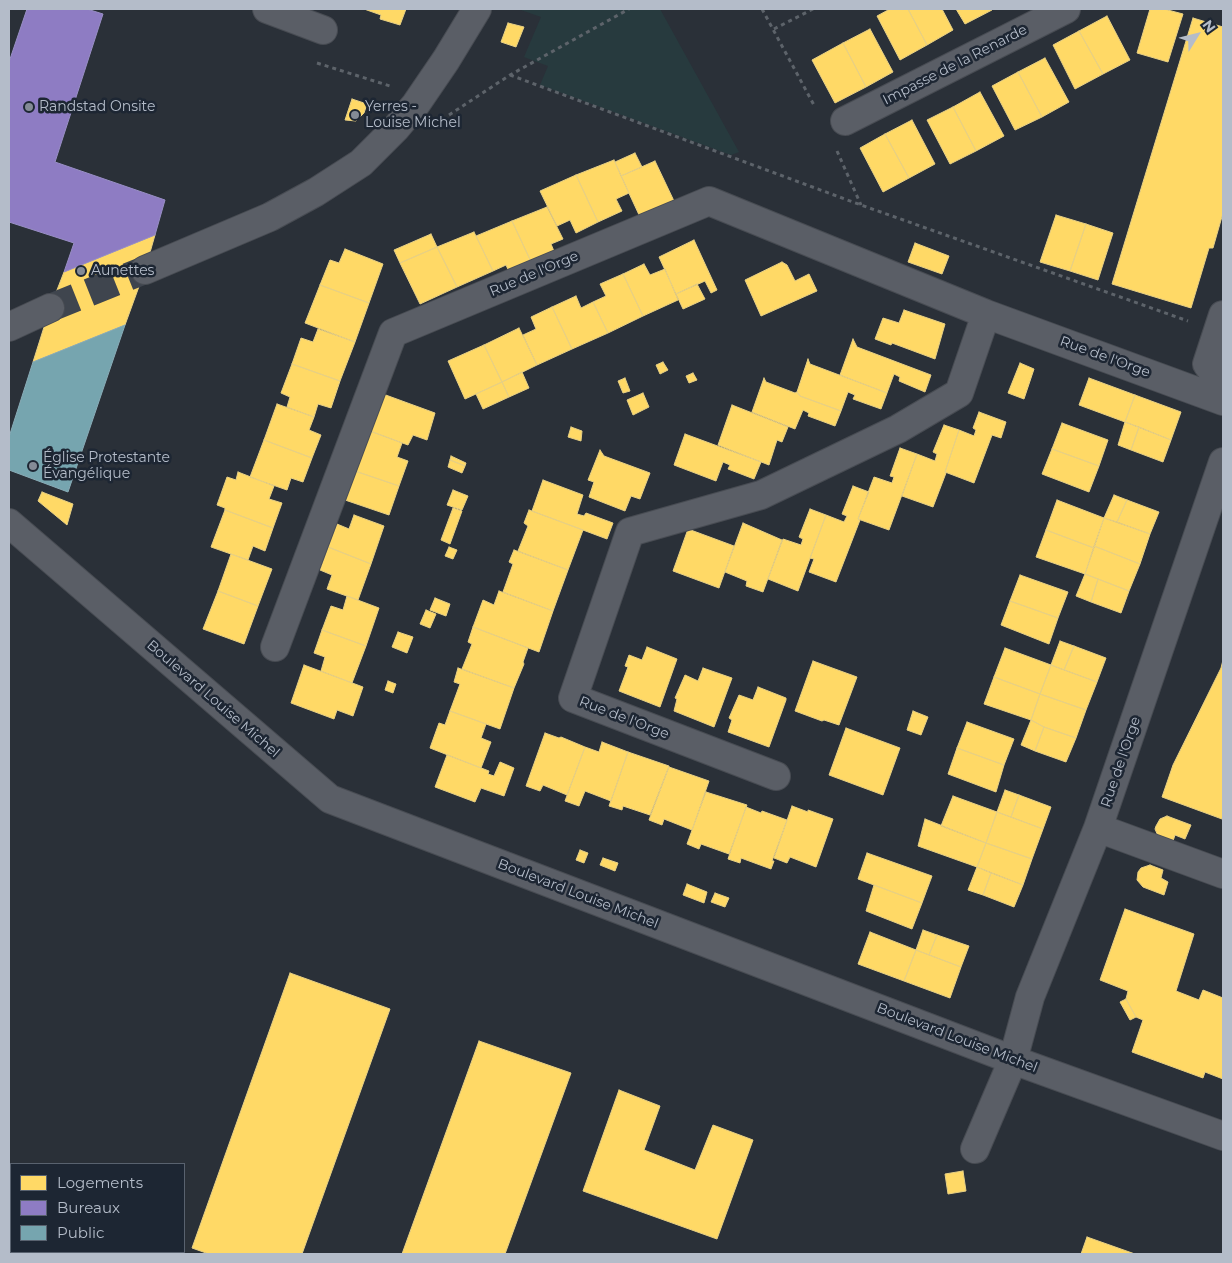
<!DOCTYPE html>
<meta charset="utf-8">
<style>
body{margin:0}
#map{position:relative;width:1232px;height:1263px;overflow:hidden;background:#2a3038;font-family:Montserrat,sans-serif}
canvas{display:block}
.frame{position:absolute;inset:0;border:10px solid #b4bcc9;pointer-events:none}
.legend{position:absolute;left:10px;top:1163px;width:175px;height:90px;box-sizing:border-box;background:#1d2633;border:1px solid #59626f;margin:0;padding:6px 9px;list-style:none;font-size:15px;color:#b4bcc9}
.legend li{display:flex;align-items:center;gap:10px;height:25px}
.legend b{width:25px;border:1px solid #59626f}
.north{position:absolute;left:1172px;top:10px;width:50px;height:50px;-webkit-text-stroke:4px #1d2633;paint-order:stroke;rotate:54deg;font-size:14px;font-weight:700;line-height:20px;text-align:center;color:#b4bcc9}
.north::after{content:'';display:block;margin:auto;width:18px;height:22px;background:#b4bcc9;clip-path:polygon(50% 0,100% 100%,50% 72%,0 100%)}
</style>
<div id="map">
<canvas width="1232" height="1263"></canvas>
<div class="frame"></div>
<ul class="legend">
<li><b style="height:14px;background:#ffd966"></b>Logements</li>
<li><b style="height:14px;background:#8e7cc3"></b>Bureaux</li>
<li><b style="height:14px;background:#76a5af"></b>Public</li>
</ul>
<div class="north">N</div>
</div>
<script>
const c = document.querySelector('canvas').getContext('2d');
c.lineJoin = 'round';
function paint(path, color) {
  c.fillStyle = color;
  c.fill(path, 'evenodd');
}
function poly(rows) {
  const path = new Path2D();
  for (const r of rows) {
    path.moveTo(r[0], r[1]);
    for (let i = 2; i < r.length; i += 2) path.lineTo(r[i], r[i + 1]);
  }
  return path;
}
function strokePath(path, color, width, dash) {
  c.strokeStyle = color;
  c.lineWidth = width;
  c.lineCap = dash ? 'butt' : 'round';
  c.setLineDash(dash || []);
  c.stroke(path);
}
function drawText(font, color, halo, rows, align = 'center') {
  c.font = font + ' Montserrat,sans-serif';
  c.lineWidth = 5;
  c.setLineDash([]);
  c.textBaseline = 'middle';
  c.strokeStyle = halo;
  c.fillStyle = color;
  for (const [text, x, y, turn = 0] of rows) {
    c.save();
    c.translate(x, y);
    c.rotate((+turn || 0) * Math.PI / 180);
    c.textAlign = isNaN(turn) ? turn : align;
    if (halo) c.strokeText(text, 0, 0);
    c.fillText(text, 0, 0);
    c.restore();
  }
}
const green = poly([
 [518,9,660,9,739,152,731,155,540,85,548,66,524,57,541,17]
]);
const homes = poly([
 [364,9,406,9,400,25,380,19,381,15,364,9],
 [890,9,908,9,927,45,900,60,877,16,890,9],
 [908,9,942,9,953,30,927,45,908,9],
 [956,9,991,9,992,10,965,24,956,9],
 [1150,9,1164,9,1183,14,1168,62,1137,53,1150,9],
 [1107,16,1130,60,1103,74,1079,31,1107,16],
 [1193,18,1223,27,1223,213,1213,248,1209,248,1191,308,1112,284,1193,18],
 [508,23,524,27,516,47,501,42,508,23],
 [870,29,893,72,866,87,843,43,870,29],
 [1079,31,1103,74,1075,89,1053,45,1079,31],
 [843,43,866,87,835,103,812,60,843,43],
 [1045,58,1069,102,1042,117,1018,72,1045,58],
 [1018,72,1042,117,1015,130,992,86,1018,72],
 [980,92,1004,136,976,151,953,107,980,92],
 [352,99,367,104,364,113,356,121,345,120,352,99],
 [953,107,976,151,950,164,927,120,953,107],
 [912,120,935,164,909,178,885,134,912,120],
 [885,134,909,178,883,192,860,148,885,134],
 [635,153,642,167,621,176,615,162,635,153],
 [614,160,629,193,616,199,622,211,598,222,576,175,614,160],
 [655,161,674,201,640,217,621,176,655,161],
 [576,175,598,222,576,233,570,220,557,226,540,191,576,175],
 [547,207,563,239,551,244,556,256,533,266,512,221,547,207],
 [1056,215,1086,224,1070,271,1040,262,1056,215],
 [512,221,533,266,511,276,506,265,493,271,476,236,512,221],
 [1086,224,1113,233,1098,280,1070,271,1086,224],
 [474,232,493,271,457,287,437,247,474,232],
 [431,234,437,247,400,263,394,250,431,234],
 [155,235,145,270,125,325,33,362,50,308,64,272,155,235],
 [694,240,717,290,711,293,705,281,676,294,659,257,694,240],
 [915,243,949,256,942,274,908,262,915,243],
 [437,247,457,287,420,304,400,263,437,247],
 [345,249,383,264,369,303,320,285,330,260,339,263,345,249],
 [782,262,787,265,795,281,809,274,817,291,761,316,745,280,782,262],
 [644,264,650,275,665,269,678,300,643,316,623,274,644,264],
 [623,274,643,316,608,333,593,302,606,296,600,284,623,274],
 [697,284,705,299,683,309,676,294,697,284],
 [320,285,369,303,355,342,305,323,320,285],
 [576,296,581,308,593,302,608,333,572,349,552,307,576,296],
 [552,307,572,349,537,365,523,335,536,329,531,317,552,307],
 [904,310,945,324,935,359,892,343,891,345,875,339,883,318,899,323,904,310],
 [519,328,537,365,502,382,484,345,519,328],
 [318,329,355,342,340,381,292,364,301,338,313,342,318,329],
 [853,339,857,347,931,375,925,392,899,381,900,377,894,374,887,393,840,375,853,339],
 [484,345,502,382,465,399,448,361,484,345],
 [808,359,810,364,887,393,881,409,853,399,855,395,848,392,841,411,800,396,797,392,808,359],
 [663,362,668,370,660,374,656,365,663,362],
 [1020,363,1034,369,1024,399,1008,393,1020,363],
 [292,364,340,381,331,408,318,404,314,417,287,407,290,397,281,393,292,364],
 [522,372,529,388,509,397,502,382,522,372],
 [693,373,697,380,689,383,686,376,693,373],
 [625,378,630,391,623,393,618,381,625,378],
 [764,378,766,382,795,393,797,392,800,396,841,411,835,426,808,416,809,413,803,410,795,429,752,412,764,378],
 [1089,378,1135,395,1125,422,1079,405,1089,378],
 [502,382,509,397,483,409,476,394,502,382],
 [643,393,649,407,633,415,627,400,643,393],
 [383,394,435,413,427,440,413,435,408,445,370,431,383,394],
 [1135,395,1181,412,1171,440,1125,422,1135,395],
 [277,404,314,417,309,430,321,435,312,458,264,440,277,404],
 [732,405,788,427,782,442,777,440,769,465,718,445,732,405],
 [979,412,1006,422,1001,438,992,435,974,483,945,472,959,430,974,436,976,430,973,428,979,412],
 [1125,422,1139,427,1131,450,1118,445,1125,422],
 [1062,423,1108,440,1099,466,1052,449,1062,423],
 [944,425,959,430,945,472,946,473,933,507,902,496,917,454,935,461,937,454,933,452,944,425],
 [571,427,582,431,581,441,568,437,571,427],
 [1139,427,1171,440,1163,462,1131,450,1139,427],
 [370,431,402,443,397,457,408,461,399,486,355,471,370,431],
 [685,434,761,462,754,479,728,469,730,465,723,462,716,481,674,465,685,434],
 [264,440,312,458,303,482,291,478,287,490,250,477,264,440],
 [900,448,917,454,889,530,858,519,874,477,892,483,894,477,890,476,900,448],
 [1052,449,1099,466,1089,492,1042,474,1052,449],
 [600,450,604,456,650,473,640,499,631,496,625,511,589,497,594,482,588,480,600,450],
 [451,456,466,463,465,466,450,460,451,456],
 [450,460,465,466,462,473,448,467,450,460],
 [355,471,399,486,389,515,345,500,355,471],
 [238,472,274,486,269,499,282,503,273,528,225,510,225,508,217,505,227,477,236,480,238,472],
 [543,480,583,495,577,514,584,516,586,513,613,523,607,539,532,511,543,480],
 [853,486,869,492,858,519,860,520,836,582,809,572,814,559,810,558,826,515,844,522,847,516,842,514,853,486],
 [453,490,468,496,462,510,447,505,453,490],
 [42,492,73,504,67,525,38,501,42,492],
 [1114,495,1127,500,1117,522,1104,518,1114,495],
 [1057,500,1104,518,1094,548,1046,530,1057,500],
 [1127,500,1159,512,1150,534,1117,522,1127,500],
 [453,508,462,511,450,544,441,540,453,508],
 [810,509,826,515,798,591,768,579,783,539,801,545,803,539,799,537,810,509],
 [225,510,273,528,265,551,253,546,248,560,211,547,225,510],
 [529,510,583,530,568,570,518,551,528,526,524,523,529,510],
 [354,515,384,526,371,564,328,547,337,524,349,529,354,515],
 [1104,518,1150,534,1140,564,1094,546,1104,518],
 [743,523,782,540,763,592,746,586,747,581,725,572,743,523],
 [688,529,734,546,719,588,673,571,688,529],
 [1046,530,1094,548,1085,574,1036,557,1046,530],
 [1094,546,1140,564,1129,591,1085,574,1094,546],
 [328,547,371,564,358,600,327,589,332,575,320,570,328,547],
 [449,547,457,550,453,559,445,556,449,547],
 [514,550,568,570,553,611,503,592,513,564,509,562,514,550],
 [231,554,272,569,258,606,218,591,231,554],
 [1085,574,1098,579,1091,602,1076,596,1085,574],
 [1020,575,1068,592,1058,618,1010,601,1020,575],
 [1098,579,1129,591,1121,613,1091,602,1098,579],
 [218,591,258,606,244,644,203,629,218,591],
 [499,591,553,611,539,652,473,627,483,600,494,605,499,591],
 [347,596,379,608,366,646,322,630,331,606,343,610,347,596],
 [435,598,450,604,446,616,430,610,435,598],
 [1010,601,1058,618,1049,644,1001,625,1010,601],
 [426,610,436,614,430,628,420,624,426,610],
 [473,627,528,648,523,662,524,664,514,688,462,669,472,644,468,642,473,627],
 [322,630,366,646,352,683,321,671,325,657,314,653,322,630],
 [398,632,413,637,407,653,392,647,398,632],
 [1060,641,1074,646,1064,670,1051,665,1060,641],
 [1074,646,1106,658,1097,682,1064,670,1074,646],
 [647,647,677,659,660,707,619,691,628,667,625,666,629,655,642,660,647,647],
 [1005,648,1051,665,1040,694,994,677,1005,648],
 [1223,660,1223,815,1222,819,1162,797,1173,765,1221,668,1223,660],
 [813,661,857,677,839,725,824,720,822,721,795,711,813,661],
 [304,665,363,687,353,716,337,710,334,719,291,703,304,665],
 [1051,665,1097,682,1086,710,1040,694,1051,665],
 [458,668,514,688,500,729,450,711,460,684,454,682,458,668],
 [703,668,732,678,714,727,674,711,677,699,675,698,685,675,698,681,703,668],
 [994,677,1040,694,1031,720,984,704,994,677],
 [388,681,396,684,393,693,385,690,388,681],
 [758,687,786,698,786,700,769,747,728,732,732,720,729,718,739,695,753,700,758,687],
 [1040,694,1086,710,1076,738,1044,727,1031,720,1040,694],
 [450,711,486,724,481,738,491,742,481,768,430,748,439,723,445,725,450,711],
 [913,711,928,717,921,735,907,730,913,711],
 [1031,720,1044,727,1035,751,1021,745,1031,720],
 [967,722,1014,739,1004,765,957,748,967,722],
 [1044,727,1076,738,1066,762,1035,751,1044,727],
 [846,728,900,748,883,795,829,775,846,728],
 [545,733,559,738,561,737,585,747,567,795,543,785,540,791,526,786,545,733],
 [602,742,628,752,611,801,585,791,579,806,565,801,585,747,599,752,602,742],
 [957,748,1004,765,996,792,948,774,957,748],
 [628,752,669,766,650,815,623,806,622,810,609,806,628,752],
 [447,755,489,771,488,774,494,776,500,762,514,768,504,796,481,788,475,802,435,787,447,755],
 [669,767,709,781,692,830,664,819,662,825,649,820,669,767],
 [1005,790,1019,795,1011,817,997,812,1005,790],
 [706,792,747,805,729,854,701,844,699,849,687,844,706,792],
 [1019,795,1051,807,1043,829,1011,817,1019,795],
 [953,796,997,812,986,843,941,826,953,796],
 [792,806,808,812,808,810,833,819,816,867,790,857,787,863,774,858,792,806],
 [746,807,761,813,762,811,787,820,772,861,774,861,771,869,741,858,740,863,728,859,746,807],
 [997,812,1043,829,1032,859,986,843,997,812],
 [1167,816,1191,825,1185,839,1175,835,1173,841,1158,836,1155,829,1156,826,1160,819,1167,816],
 [925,819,986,843,977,867,918,846,925,819],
 [986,843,1032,859,1023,885,977,867,986,843],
 [580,850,588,853,584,863,576,860,580,850],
 [867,853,932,876,922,903,858,879,867,853],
 [603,858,618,863,615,871,600,865,603,858],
 [1150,865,1163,870,1161,878,1168,882,1164,895,1143,887,1137,880,1138,872,1141,868,1150,865],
 [977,867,991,873,983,895,968,890,977,867],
 [991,873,1023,885,1014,907,983,895,991,873],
 [687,884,707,892,704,903,683,895,687,884],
 [874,885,922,903,912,929,866,911,874,885],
 [715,893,729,898,725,907,711,902,715,893],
 [1125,909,1194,934,1176,991,1199,1000,1203,990,1223,998,1223,1079,1205,1072,1203,1078,1132,1052,1143,1020,1136,1017,1126,999,1128,991,1100,980,1125,909],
 [923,930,937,935,929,955,916,950,923,930],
 [870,932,916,950,904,981,858,964,870,932],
 [937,935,969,946,961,967,929,955,937,935],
 [916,950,961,967,950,998,904,981,916,950],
 [290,973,390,1009,302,1254,209,1254,192,1248,290,973],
 [1126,999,1136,1017,1130,1020,1120,1002,1126,999],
 [479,1041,571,1073,505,1254,402,1254,479,1041],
 [619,1090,660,1106,644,1150,695,1170,713,1125,753,1140,717,1239,583,1191,619,1090],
 [963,1171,966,1191,948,1194,945,1174,963,1171],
 [1087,1237,1135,1254,1081,1254,1087,1237]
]);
const offices = poly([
 [27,9,87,9,103,14,55,162,165,200,155,235,64,272,74,243,9,222,9,62,27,9]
]);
const public = poly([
 [125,325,68,492,9,470,9,437,33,362,125,325]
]);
const minorTunnel = poly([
 [50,308,145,270]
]);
const path = poly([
 [762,9,815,107],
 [774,29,813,9],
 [317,63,390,86],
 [510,75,861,205,1188,321],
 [449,115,510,75,629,9],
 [837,151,861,205]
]);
const minor = poly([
 [267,9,323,30],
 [845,121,1066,9],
 [145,270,270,217,316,192,361,163,396,128,416,104,446,60,477,9],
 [1223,315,1207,364,1223,385],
 [9,327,50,308],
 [9,523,330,799,1013,1060,1223,1136],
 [275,647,393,333,709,201,986,314,1223,401],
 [776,776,573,698,630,532,761,495,898,429,959,393,986,314],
 [1098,828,1223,874],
 [975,1149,1013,1060,1030,997,1098,828,1223,462],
 [9,1251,17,1254]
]);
const markers = [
 [29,107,5,"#848b96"],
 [355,115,5,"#848b96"],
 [81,271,5,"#848b96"],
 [33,466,5,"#848b96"]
];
const streetNames = [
 ["Impasse de la Renarde",955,65,-27],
 ["Rue de l'Orge",534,274,-23],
 ["Rue de l'Orge",1105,357,20],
 ["Boulevard Louise Michel",213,699,41],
 ["Rue de l'Orge",624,718,21],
 ["Rue de l'Orge",1121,762,-71],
 ["Boulevard Louise Michel",578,894,21],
 ["Boulevard Louise Michel",957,1038,21]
];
const poiNames = [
 ["Randstad Onsite",39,107],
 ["Yerres -",365,107],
 ["Louise Michel",365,123],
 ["Aunettes",91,271],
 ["Église Protestante",43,458],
 ["Évangélique",43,474]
];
paint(green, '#273a3e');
paint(homes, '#ffd966');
strokePath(homes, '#e8d084', 1);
paint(offices, '#8e7cc3');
strokePath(offices, '#998fc5', 1);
paint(public, '#76a5af');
strokePath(public, '#89acb7', 1);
strokePath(minorTunnel, '#3f454e', 28, [28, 14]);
strokePath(minor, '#484c53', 30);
strokePath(path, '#5d636a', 3, [4, 4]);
strokePath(minor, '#5a5e66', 28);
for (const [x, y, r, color] of markers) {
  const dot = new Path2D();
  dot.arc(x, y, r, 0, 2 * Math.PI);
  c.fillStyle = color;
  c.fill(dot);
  strokePath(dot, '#1d2633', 2);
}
drawText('14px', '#b4bcc9', '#1d2633', streetNames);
drawText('14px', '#b4bcc9', '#1d2633', poiNames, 'left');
</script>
